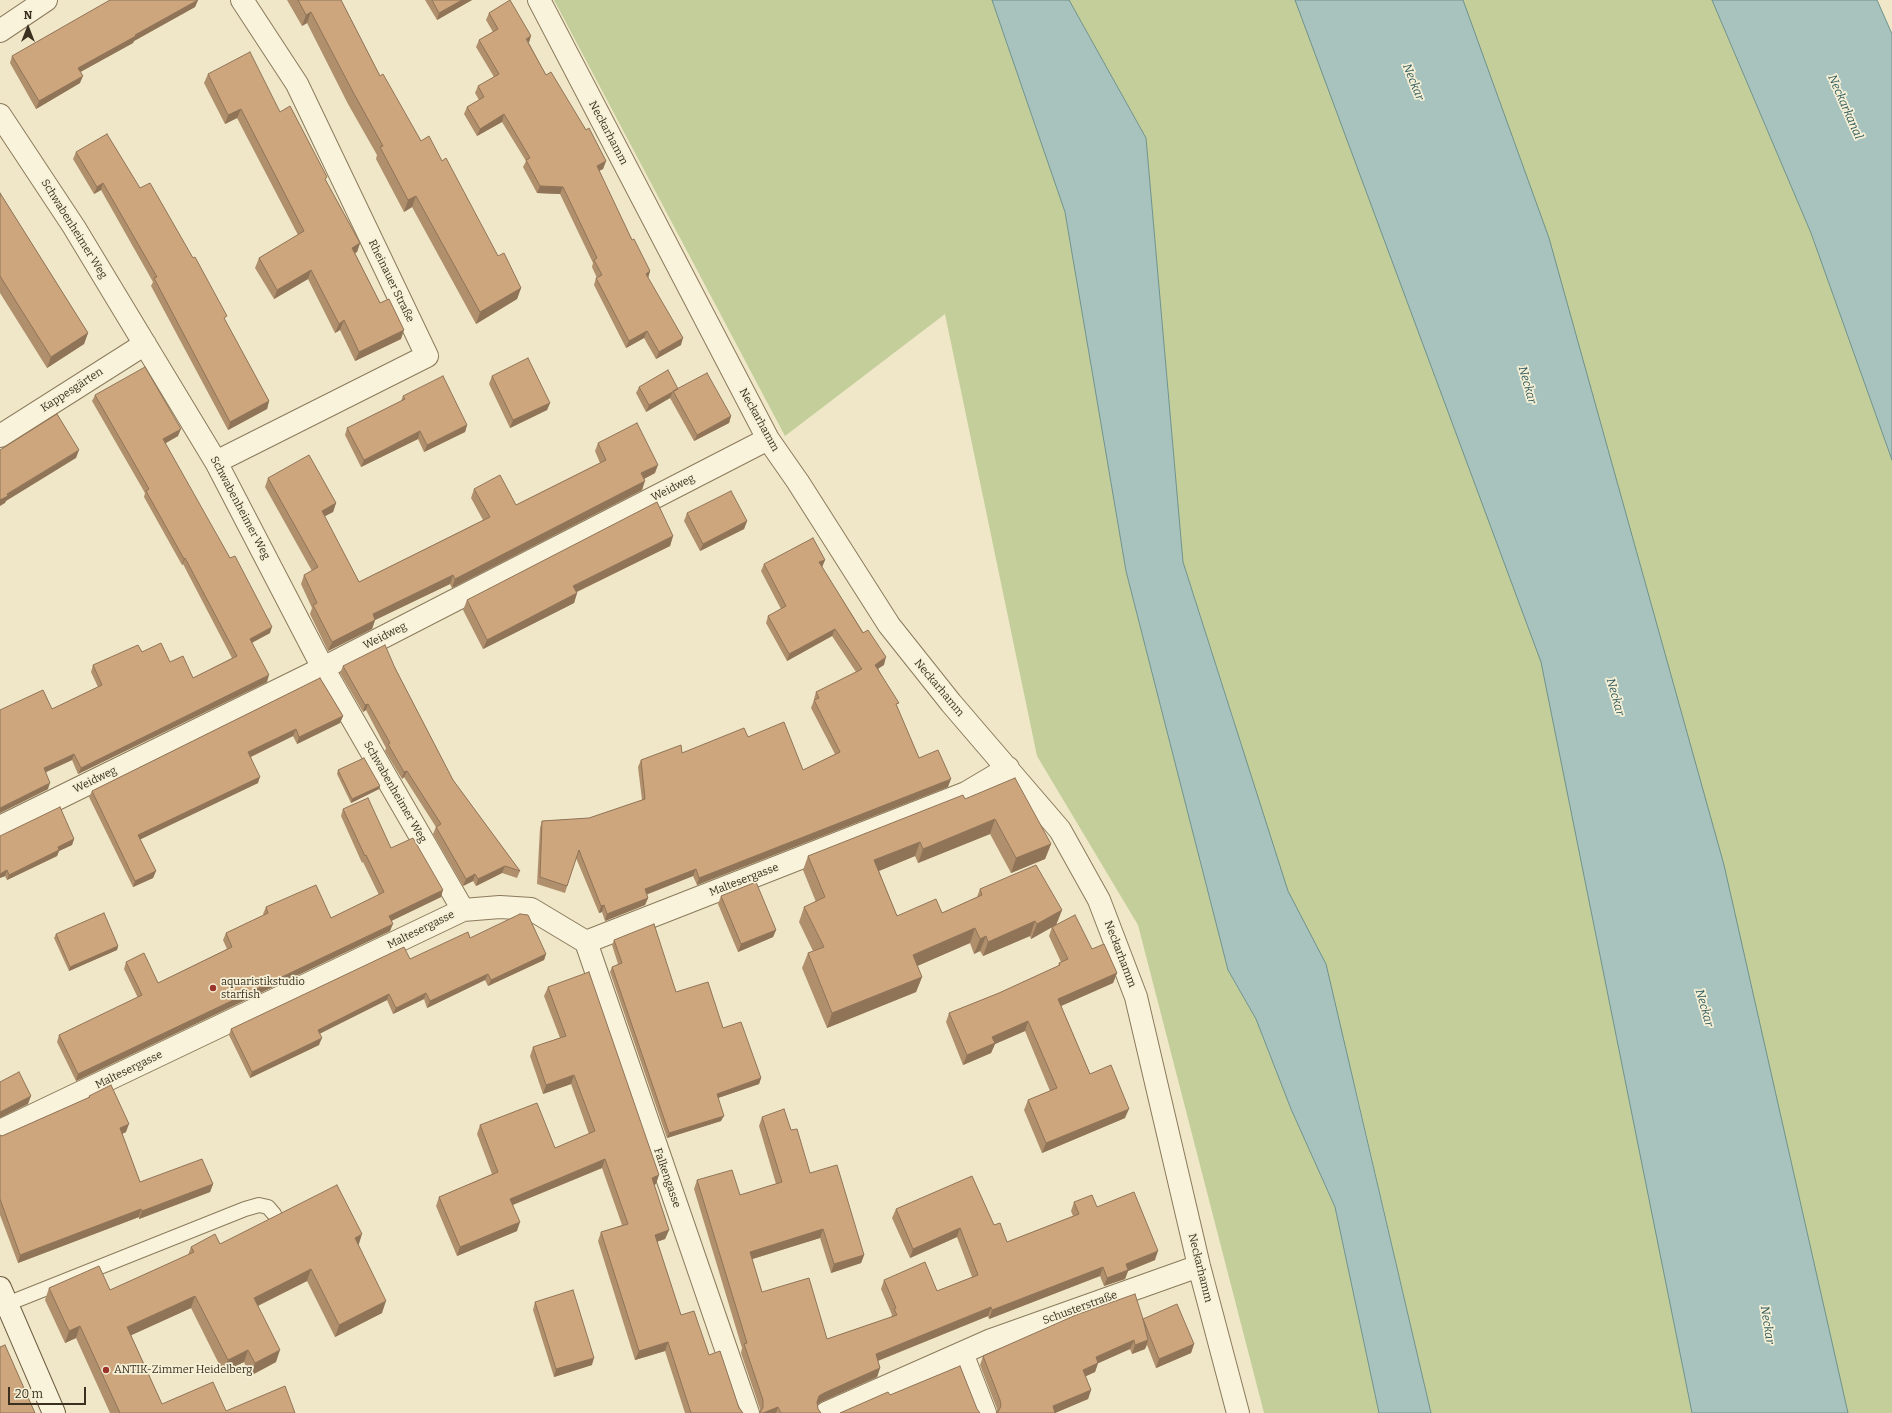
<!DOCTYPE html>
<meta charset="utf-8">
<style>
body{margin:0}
#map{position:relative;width:1892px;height:1413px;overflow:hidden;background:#efe7c7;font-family:Bitter,serif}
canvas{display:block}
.north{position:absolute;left:8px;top:8px;width:40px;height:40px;-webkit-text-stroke:3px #f6f0d7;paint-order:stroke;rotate:0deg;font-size:11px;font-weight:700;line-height:16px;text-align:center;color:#3b3020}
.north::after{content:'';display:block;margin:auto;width:14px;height:18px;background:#3b3020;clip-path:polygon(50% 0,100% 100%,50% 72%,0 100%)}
.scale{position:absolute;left:8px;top:1387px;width:78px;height:18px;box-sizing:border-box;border:2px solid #3b3020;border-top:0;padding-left:5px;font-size:12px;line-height:14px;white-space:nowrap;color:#3b3020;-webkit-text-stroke:3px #f6f0d7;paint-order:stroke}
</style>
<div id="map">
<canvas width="1892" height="1413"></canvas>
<div class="north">N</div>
<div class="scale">20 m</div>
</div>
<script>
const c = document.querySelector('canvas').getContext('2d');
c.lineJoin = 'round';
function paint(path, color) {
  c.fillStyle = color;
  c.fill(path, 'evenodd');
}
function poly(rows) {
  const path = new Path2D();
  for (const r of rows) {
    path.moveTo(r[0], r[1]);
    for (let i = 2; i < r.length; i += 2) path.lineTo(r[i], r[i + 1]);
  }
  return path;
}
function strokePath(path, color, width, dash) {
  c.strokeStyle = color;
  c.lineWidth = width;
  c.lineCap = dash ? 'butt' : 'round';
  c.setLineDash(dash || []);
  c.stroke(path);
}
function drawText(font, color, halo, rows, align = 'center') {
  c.font = font + ' Bitter,serif';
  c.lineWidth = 3.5;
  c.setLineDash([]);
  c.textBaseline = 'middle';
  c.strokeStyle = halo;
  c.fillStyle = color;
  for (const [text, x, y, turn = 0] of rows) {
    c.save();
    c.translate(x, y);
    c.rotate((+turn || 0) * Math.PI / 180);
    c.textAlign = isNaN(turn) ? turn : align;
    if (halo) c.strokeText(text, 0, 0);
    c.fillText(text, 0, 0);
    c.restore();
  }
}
const green = poly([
 [554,0,992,0,1065,212,1126,571,1228,970,1256,1019,1291,1109,1335,1207,1379,1413,1264,1413,1138,925,1037,756,945,314,785,436],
 [1069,0,1712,0,1811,233,1892,460,1892,1413,1431,1413,1356,1090,1243,767,1235,724,1183,562,1146,138]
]);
const water = poly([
 [992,0,1069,0,1146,138,1183,562,1288,891,1326,964,1431,1413,1379,1413,1335,1207,1291,1109,1256,1019,1228,970,1126,571,1065,212,992,0],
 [1295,0,1463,0,1549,238,1724,865,1848,1413,1692,1413,1541,662,1295,0],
 [1712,0,1877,0,1892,34,1892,460,1811,233,1712,0]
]);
const lane = poly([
 [7,1304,245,1209,259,1205,268,1207,274,1214]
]);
const street = poly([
 [539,0,768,439,798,482,889,625,951,703,1060,830,1099,900,1136,997,1199,1266,1238,1413],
 [0,31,46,0],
 [0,115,74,227,216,462,323,668,463,910],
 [0,436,145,344],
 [216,462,427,356,297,84,242,0],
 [0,827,323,668,768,439],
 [586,942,748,1413],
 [0,1131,463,910,500,907,531,909,586,942,966,793,1008,768],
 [962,1353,985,1413],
 [826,1413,991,1340,1199,1266]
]);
const secondary = poly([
 [0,1288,54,1413]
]);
const wall = poly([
 [198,0,195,7,134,41,133,43,80,72,80,83,36,109,10,63,12,56],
 [287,0,341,0,380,76,421,141,442,161,498,256,521,288,517,299,476,324,412,207,404,212,376,159,377,155,348,104,307,23,302,26],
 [425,0,472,0,437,20],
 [489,13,529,43,546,75,586,130,606,161,603,169,599,171,632,240,650,271,648,278,681,345,656,359,644,338,626,348,594,285,596,278,597,278,592,267,593,263,560,194,537,193,523,167,526,161,502,122,477,136,464,114,467,107,479,100,475,93,478,86,494,77,476,47,479,40,493,32,486,20],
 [208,74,280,112,326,181,360,243,357,252,355,253,380,303,401,339,355,361,340,330,335,333,308,279,274,299,255,268,259,258,298,235,237,118,225,124,204,83],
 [76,152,140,188,225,320,269,401,267,409,228,430,151,286,153,282,101,190,94,194,73,159],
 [0,193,88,333,84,344,47,368,0,293],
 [492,376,550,403,547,410,510,428,489,384],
 [639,387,678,389,731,416,729,423,694,441,670,398,646,412,636,393],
 [95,395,178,436,165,443,270,633,252,643,267,682,78,774,72,760,46,772,48,789,0,813,0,710,52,709,98,687,91,672,93,665,142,652,170,662,193,678,232,658,183,564,182,565,144,497,145,493,92,401],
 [403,396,467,425,465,432,424,452,418,439,361,467,345,435,347,428,401,401],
 [598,443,655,473,644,479,642,490,452,588,450,584,375,620,372,629,328,651,310,614,312,608,301,584,304,575,312,571,265,487,268,478,336,503,333,512,324,516,359,582,483,520,471,498,474,489,516,505,600,463,595,451],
 [687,513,747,521,744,529,700,551,684,521],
 [673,536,670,546,577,592,577,593,574,603,483,649,463,610,467,600],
 [825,560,822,567,884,665,878,668,897,707,919,758,948,787,697,885,693,876,646,895,648,898,645,905,605,921,602,912,599,913,576,858,565,893,537,884,540,828,542,821,589,818,642,800,638,767,641,760,682,753,748,737,803,770,835,754,811,708,814,700,814,699,816,692,856,672,832,636,787,661,766,623,768,616,781,609,761,571,764,564],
 [343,666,395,668,453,780,520,871,517,878,502,873,476,886,473,881,463,886,433,834,436,827,404,777,402,779,385,751,386,748,366,710,363,712,340,673],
 [320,678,343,716,340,723,297,744,293,736,251,757,258,783,140,839,156,871,153,878,133,887,89,797,92,791],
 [338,770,380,786,379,789,351,803,337,774],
 [965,799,1051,844,1045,859,1011,873,990,834,918,863,915,856,879,871,897,916,942,913,977,897,980,889,1062,910,1056,925,1092,949,1117,973,1113,983,1061,1006,1090,1074,1125,1118,1042,1153,1024,1110,1028,1100,1050,1091,1025,1031,995,1044,991,1053,963,1065,946,1022,949,1013,999,993,1058,966,1059,963,1061,962,1049,936,1052,927,1031,939,1030,936,983,956,980,951,974,954,970,943,917,966,922,977,916,992,827,1028,802,968,808,953,813,951,799,922,804,907,816,902,803,870,808,856],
 [343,809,391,848,441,897,391,921,390,931,76,1081,57,1042,59,1035,138,998,124,969,126,962,158,983,227,949,223,940,226,933,264,915,263,914,266,907,331,918,379,895,363,862,362,863,341,816],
 [0,836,74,839,72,845,59,851,57,856,7,880,5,876,0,878],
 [721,896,776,930,773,937,738,952,718,904],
 [56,934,118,946,117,950,69,971,54,938],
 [470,938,546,954,544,960,488,986,485,980,427,1008,424,999,393,1014,387,1000,319,1034,319,1045,250,1078,229,1035,231,1029,410,959],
 [614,940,676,992,723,1028,761,1078,759,1084,718,1098,721,1121,667,1138,610,972,612,967,618,964,612,945],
 [548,987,656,1184,654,1185,669,1230,665,1239,657,1242,681,1315,709,1355,743,1413,685,1413,665,1351,635,1360,598,1241,601,1232,622,1225,602,1168,513,1205,517,1231,457,1256,436,1206,439,1197,492,1174,477,1134,480,1125,555,1148,589,1134,571,1084,543,1094,530,1056,533,1047,560,1038,544,996],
 [89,1096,126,1132,122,1134,140,1182,213,1184,210,1192,139,1219,139,1217,18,1263,0,1215,0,1135,2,1136,88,1098],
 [762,1117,791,1130,810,1173,864,1255,861,1263,831,1273,820,1238,752,1259,762,1292,827,1339,891,1317,892,1315,881,1289,884,1280,937,1291,972,1277,957,1237,910,1258,892,1218,896,1209,994,1225,1007,1242,1073,1216,1071,1211,1074,1202,1097,1207,1155,1260,1128,1271,1125,1279,1104,1286,1100,1276,989,1319,988,1316,878,1361,880,1368,877,1377,821,1402,817,1405,818,1409,821,1413,760,1413,760,1409,741,1353,742,1348,694,1189,697,1180,740,1195,776,1184,759,1126],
 [220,1244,358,1245,382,1313,335,1337,307,1281,258,1306,276,1362,250,1376,244,1362,223,1372,191,1308,131,1335,162,1404,226,1411,295,1413,110,1413,76,1338,65,1343,45,1300,49,1288,110,1290,188,1255,191,1247],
 [535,1302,592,1365,554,1377,533,1310],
 [1143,1319,1194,1344,1191,1353,1156,1368,1147,1345,1145,1349,1132,1354,1130,1349,1098,1363,1095,1372,1085,1376,1091,1390,1088,1399,1055,1413,996,1413,997,1412,997,1409,980,1365,983,1356]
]);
const shadedWall = poly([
 [198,0,195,7,134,41,133,43,75,75,78,68,135,35],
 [462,0,472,0,437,20,439,13],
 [311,12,307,23,302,26,306,15],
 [531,36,529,43,526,39],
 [83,76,80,83,36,109,39,101],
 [241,109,237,118,225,124,228,115],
 [504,114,502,122,477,136,480,129],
 [606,161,603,169,594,173,597,166],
 [103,183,101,190,94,194,97,187],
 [540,186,563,187,560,194,537,193],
 [416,196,412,207,404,212,408,200],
 [360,243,357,252,348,257,352,248],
 [311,270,308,279,274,299,277,290],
 [650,271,648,278,646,274],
 [521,288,517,299,476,324,480,312],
 [344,320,340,330,335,333,339,324],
 [404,330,401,339,355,361,359,352],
 [647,331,644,338,626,348,629,341],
 [88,333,84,344,47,368,51,357],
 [683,338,681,345,656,359,659,352],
 [673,391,670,398,646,412,649,405],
 [269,401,267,409,228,430,230,422],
 [550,403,547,410,510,428,513,420],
 [731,416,729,423,694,441,697,435],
 [467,425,465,432,424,452,427,445],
 [181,429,178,436,161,446,163,439],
 [420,431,418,439,361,467,364,460],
 [79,450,76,458,6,501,5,503,0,506,0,500,7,494],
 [658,465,655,473,638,482,641,473],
 [645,481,642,490,452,588,455,579],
 [336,503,333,512,318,520,322,511],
 [747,521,744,529,700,551,703,544],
 [673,536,670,546,570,595,573,586],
 [185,558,183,564,182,565,184,559],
 [825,560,822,567,819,562],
 [453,575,450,584,375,620,372,629,328,651,332,642,373,614],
 [577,593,574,603,483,649,487,640],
 [272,627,270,633,247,645,250,639],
 [835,629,832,636,787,661,789,654],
 [886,657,884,665,873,672,875,665],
 [269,675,267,682,78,774,81,768],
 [368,704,366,710,363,712,365,705],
 [343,716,340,723,297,744,299,737],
 [296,729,293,736,246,759,248,752],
 [74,754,72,760,42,774,44,768],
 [407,771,404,777,402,779,404,772],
 [260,777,258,783,135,842,138,835],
 [951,779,948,787,697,885,699,878],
 [50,783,48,789,0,813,0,808],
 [380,786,379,789,351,803,352,799],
 [995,819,990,834,918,863,923,849],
 [74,839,72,845,59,851,57,856,7,880,9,875,58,847],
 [920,842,915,856,869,875,874,860],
 [1051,844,1045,859,1011,873,1016,858],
 [505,866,502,873,476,886,478,879],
 [696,869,693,876,642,896,645,889],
 [7,870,5,876,0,878,0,874],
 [156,871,153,878,133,887,135,881],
 [475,874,473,881,463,886,466,879],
 [443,890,441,897,387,923,389,916],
 [648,898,645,905,605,921,607,914],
 [604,905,602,912,599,913,601,906],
 [1062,910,1056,925,1031,939,1037,924],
 [1035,921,1030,936,983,956,988,942],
 [393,924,390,931,76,1081,78,1074],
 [975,928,970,943,908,970,913,955],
 [776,930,773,937,738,952,741,944],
 [986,936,980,951,974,954,980,939],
 [118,946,117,950,69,971,70,967],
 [546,954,544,960,488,986,491,980],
 [1117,973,1113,983,1054,1009,1058,999],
 [488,974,485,980,427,1008,430,1001],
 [922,977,916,992,827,1028,832,1013],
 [426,993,424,999,393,1014,396,1008],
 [389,994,387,1000,315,1036,318,1030],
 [1028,1021,1025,1031,995,1044,991,1053,963,1065,967,1055,992,1037],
 [322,1038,319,1045,250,1078,252,1072],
 [574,1075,571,1084,543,1094,546,1085],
 [761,1078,759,1084,715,1099,717,1094],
 [31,1096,28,1104,0,1118,0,1112],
 [1129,1109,1125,1118,1042,1153,1046,1143],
 [724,1116,721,1121,667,1138,669,1133],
 [129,1124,126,1132,117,1136,120,1128],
 [605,1159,602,1168,507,1207,510,1199],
 [659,1175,656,1184,649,1187,652,1178],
 [213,1184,210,1192,139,1219,142,1211],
 [141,1209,139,1217,18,1263,20,1255],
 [520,1222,517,1231,457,1256,460,1247],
 [960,1228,957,1237,910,1258,913,1249],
 [823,1229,820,1238,746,1261,750,1252],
 [669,1230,665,1239,652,1243,655,1235],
 [362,1234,358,1247,355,1238],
 [1158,1251,1155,1260,1128,1271,1125,1279,1104,1286,1107,1278,1126,1264],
 [864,1255,861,1263,831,1273,834,1264],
 [1103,1267,1100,1276,989,1319,992,1310],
 [311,1269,307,1281,249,1310,254,1298],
 [195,1296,191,1308,123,1339,127,1327],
 [386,1301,382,1313,335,1337,339,1325],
 [991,1307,988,1316,872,1363,876,1354],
 [80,1326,76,1338,65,1343,69,1331],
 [1134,1340,1130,1349,1092,1366,1096,1357],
 [1148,1340,1145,1349,1132,1354,1135,1345],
 [668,1342,665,1351,635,1360,639,1351],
 [1194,1344,1191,1353,1156,1368,1159,1359],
 [248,1350,244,1362,223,1372,228,1360],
 [280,1350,276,1362,250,1376,255,1363],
 [594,1358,592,1365,554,1377,556,1369],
 [1098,1363,1095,1372,1080,1379,1083,1370],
 [880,1368,877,1377,821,1402,816,1405,814,1411,819,1396,824,1393],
 [1091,1390,1088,1399,1055,1413,1051,1413,1053,1406],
 [778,1407,776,1413,763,1413]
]);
const building = poly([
 [110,0,198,0,135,35,136,36,78,68,83,76,39,101,12,56,110,0],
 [298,0,341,0,380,76,383,74,421,141,429,136,442,161,446,158,498,256,504,253,521,288,480,312,416,196,408,200,380,147,383,146,353,92,311,12,306,15,298,0],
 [432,0,462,0,439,13,432,0],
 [510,0,531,36,526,39,546,75,551,72,586,130,589,128,606,161,597,166,632,240,634,239,650,271,646,274,683,338,659,352,647,331,629,341,596,278,602,275,594,260,597,258,563,187,540,186,526,160,530,158,504,114,480,129,467,107,484,97,478,86,499,74,479,40,498,29,489,13,510,0],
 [250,52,280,112,290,106,327,177,325,179,360,243,352,248,380,303,389,299,404,330,359,352,344,320,339,324,311,270,277,290,259,258,304,231,241,109,228,115,208,74,250,52],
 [107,134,140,188,150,183,193,258,195,257,227,316,224,318,269,401,230,422,154,278,157,277,103,183,97,187,76,152,107,134],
 [0,193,88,333,51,357,0,276,0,193],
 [528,358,550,403,513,420,492,376,528,358],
 [145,367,181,429,163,439,230,558,235,556,272,627,250,639,269,675,81,768,74,754,44,768,50,783,0,808,0,710,43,690,52,709,102,685,93,665,138,645,142,652,161,643,170,662,183,656,193,678,237,656,185,558,184,559,146,491,149,489,95,395,145,367],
 [668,370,678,389,649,405,639,387,668,370],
 [707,373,731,416,697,435,673,391,707,373],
 [443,376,467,425,427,445,420,431,364,460,347,428,405,399,403,396,443,376],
 [57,414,79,450,7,494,8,496,0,500,0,450,57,414],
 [637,423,658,465,641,473,645,481,455,579,453,575,373,614,375,620,332,642,313,605,317,603,304,575,318,567,268,478,309,455,336,503,322,511,359,582,490,517,474,489,500,475,516,505,606,460,598,443,637,423],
 [731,491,747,521,703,544,687,513,731,491],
 [657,502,673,536,573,586,577,593,487,640,467,600,657,502],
 [813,538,825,560,819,562,863,633,868,630,886,657,875,665,899,703,896,704,919,758,938,750,951,779,699,878,696,869,645,889,648,898,607,914,604,905,601,906,579,850,567,886,540,877,542,821,589,818,645,799,641,760,681,745,682,753,744,728,748,737,784,722,803,770,840,752,814,700,819,698,816,692,862,669,835,629,789,654,768,616,786,606,764,564,813,538],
 [385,645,395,668,453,780,520,871,505,866,478,879,475,874,466,879,436,827,441,824,407,771,404,772,388,744,390,743,368,704,365,705,343,666,385,645],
 [320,678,343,716,299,737,296,729,248,752,260,777,138,835,156,871,135,881,92,791,320,678],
 [364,758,380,786,352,799,338,770,364,758],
 [1015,778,1051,844,1016,858,995,819,923,849,920,842,874,860,897,916,936,899,942,913,982,895,980,889,1036,865,1062,910,1037,924,1035,921,988,942,986,936,980,939,975,928,913,955,922,977,832,1013,808,953,824,947,804,907,825,897,808,856,963,795,965,799,1015,778],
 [368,798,391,848,413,838,443,890,389,916,393,924,78,1074,59,1035,142,995,126,962,144,953,158,983,232,947,226,933,268,913,266,907,316,885,331,918,384,892,366,855,365,856,343,809,368,798],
 [60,807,74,839,58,847,59,850,9,875,7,870,0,874,0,836,60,807],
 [756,882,776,930,741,944,721,896,756,882],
 [104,913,118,946,70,967,56,934,104,913],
 [520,914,528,915,546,954,491,980,488,974,430,1001,426,993,396,1008,389,994,318,1030,322,1038,252,1072,231,1029,404,947,410,959,468,932,470,938,520,914],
 [1075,915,1092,949,1104,944,1117,973,1058,999,1090,1074,1111,1065,1129,1109,1046,1143,1028,1100,1057,1088,1028,1021,992,1037,995,1043,967,1055,949,1013,999,993,1060,965,1059,963,1068,959,1052,927,1075,915],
 [654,924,676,992,708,982,723,1028,741,1022,761,1078,717,1094,724,1116,669,1133,612,967,622,963,614,940,654,924],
 [589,972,659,1175,652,1178,669,1230,655,1235,681,1315,694,1311,709,1355,720,1351,739,1408,743,1413,691,1413,668,1342,639,1351,601,1232,628,1224,605,1159,510,1199,520,1222,460,1247,439,1197,498,1172,480,1125,537,1103,555,1148,595,1131,574,1075,546,1085,533,1047,566,1036,548,987,589,972],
 [19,1072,31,1096,0,1112,0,1082,19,1072],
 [111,1085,129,1124,120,1128,140,1182,202,1159,213,1184,142,1211,141,1209,20,1255,0,1199,0,1135,2,1136,90,1097,89,1096,111,1085],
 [784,1109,791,1130,797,1129,810,1173,837,1165,864,1255,834,1264,823,1229,750,1252,762,1292,809,1278,827,1339,897,1315,894,1309,896,1308,884,1280,925,1262,937,1291,978,1275,960,1228,913,1249,896,1209,972,1176,994,1225,1000,1223,1007,1242,1079,1214,1074,1202,1092,1195,1097,1207,1134,1192,1158,1251,1126,1264,1128,1270,1107,1278,1103,1267,992,1310,991,1307,876,1354,880,1368,824,1393,819,1396,817,1402,818,1409,821,1413,781,1413,778,1407,763,1413,760,1413,763,1407,763,1400,744,1344,747,1343,697,1180,732,1170,740,1195,782,1182,762,1117,784,1109],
 [337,1185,362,1234,355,1238,386,1301,339,1325,311,1269,254,1298,280,1350,255,1363,248,1350,228,1360,195,1296,127,1327,162,1404,213,1382,226,1411,285,1386,295,1413,120,1413,80,1326,69,1331,49,1288,99,1266,110,1290,194,1252,191,1247,215,1234,220,1244,337,1185],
 [573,1290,594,1358,556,1369,535,1302,573,1290],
 [1135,1294,1143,1319,1177,1304,1194,1344,1159,1359,1143,1319,1148,1340,1135,1345,1134,1340,1096,1357,1098,1363,1083,1370,1091,1390,1053,1406,1055,1413,996,1413,998,1412,1001,1406,1000,1400,983,1356,1076,1315,1135,1294],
 [5,1345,35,1413,0,1413,0,1347,5,1345],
 [960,1366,977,1409,980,1413,840,1413,888,1392,890,1395,960,1366]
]);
const markers = [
 [213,988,4,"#9b352b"],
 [106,1370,4,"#9b352b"]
];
const streetNames = [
 ["Neckarhamm",608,133,62],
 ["Schwabenheimer Weg",74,229,58],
 ["Rheinauer Straße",391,281,64],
 ["Kappesgärten",72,390,-33],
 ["Neckarhamm",759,420,61],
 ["Weidweg",673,488,-27],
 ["Schwabenheimer Weg",240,508,62],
 ["Weidweg",385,636,-27],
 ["Neckarhamm",939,688,50],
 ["Weidweg",95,780,-26],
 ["Schwabenheimer Weg",395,792,60],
 ["Maltesergasse",744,880,-21],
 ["Maltesergasse",421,930,-26],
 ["Neckarhamm",1120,954,69],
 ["Maltesergasse",129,1070,-26],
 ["Falkengasse",667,1178,71],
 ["Neckarhamm",1200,1268,76],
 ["Schusterstraße",1080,1308,-20]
];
const poiNames = [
 ["aquaristikstudio",221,982],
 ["starfish",221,995],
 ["ANTIK-Zimmer Heidelberg",114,1370]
];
const waterNames = [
 ["Neckar",1413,82,68],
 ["Neckarkanal",1845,107,66],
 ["Neckar",1527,385,74],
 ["Neckar",1615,697,74],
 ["Neckar",1704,1008,74],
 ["Neckar",1767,1325,81]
];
paint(green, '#c3ce9a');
paint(water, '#a8c3be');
strokePath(water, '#6e928c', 1);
strokePath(lane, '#8b7a5c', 16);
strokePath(street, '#8b7a5c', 24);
strokePath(secondary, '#6d5b3f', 24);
strokePath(lane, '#f9f3db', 14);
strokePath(street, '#f9f3db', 22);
strokePath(secondary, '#f9f3db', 22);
paint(wall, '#b08f6c');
paint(shadedWall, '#907458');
paint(building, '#cda67d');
strokePath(building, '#907458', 1);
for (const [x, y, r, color] of markers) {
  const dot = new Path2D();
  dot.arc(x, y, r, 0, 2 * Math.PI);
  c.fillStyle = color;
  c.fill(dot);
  strokePath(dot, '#f6f0d7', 1.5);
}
drawText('11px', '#3b3020', '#f6f0d7', streetNames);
drawText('11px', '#3b3020', '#f6f0d7', poiNames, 'left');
drawText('italic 12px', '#2f5a5b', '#f6f0d7', waterNames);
</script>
